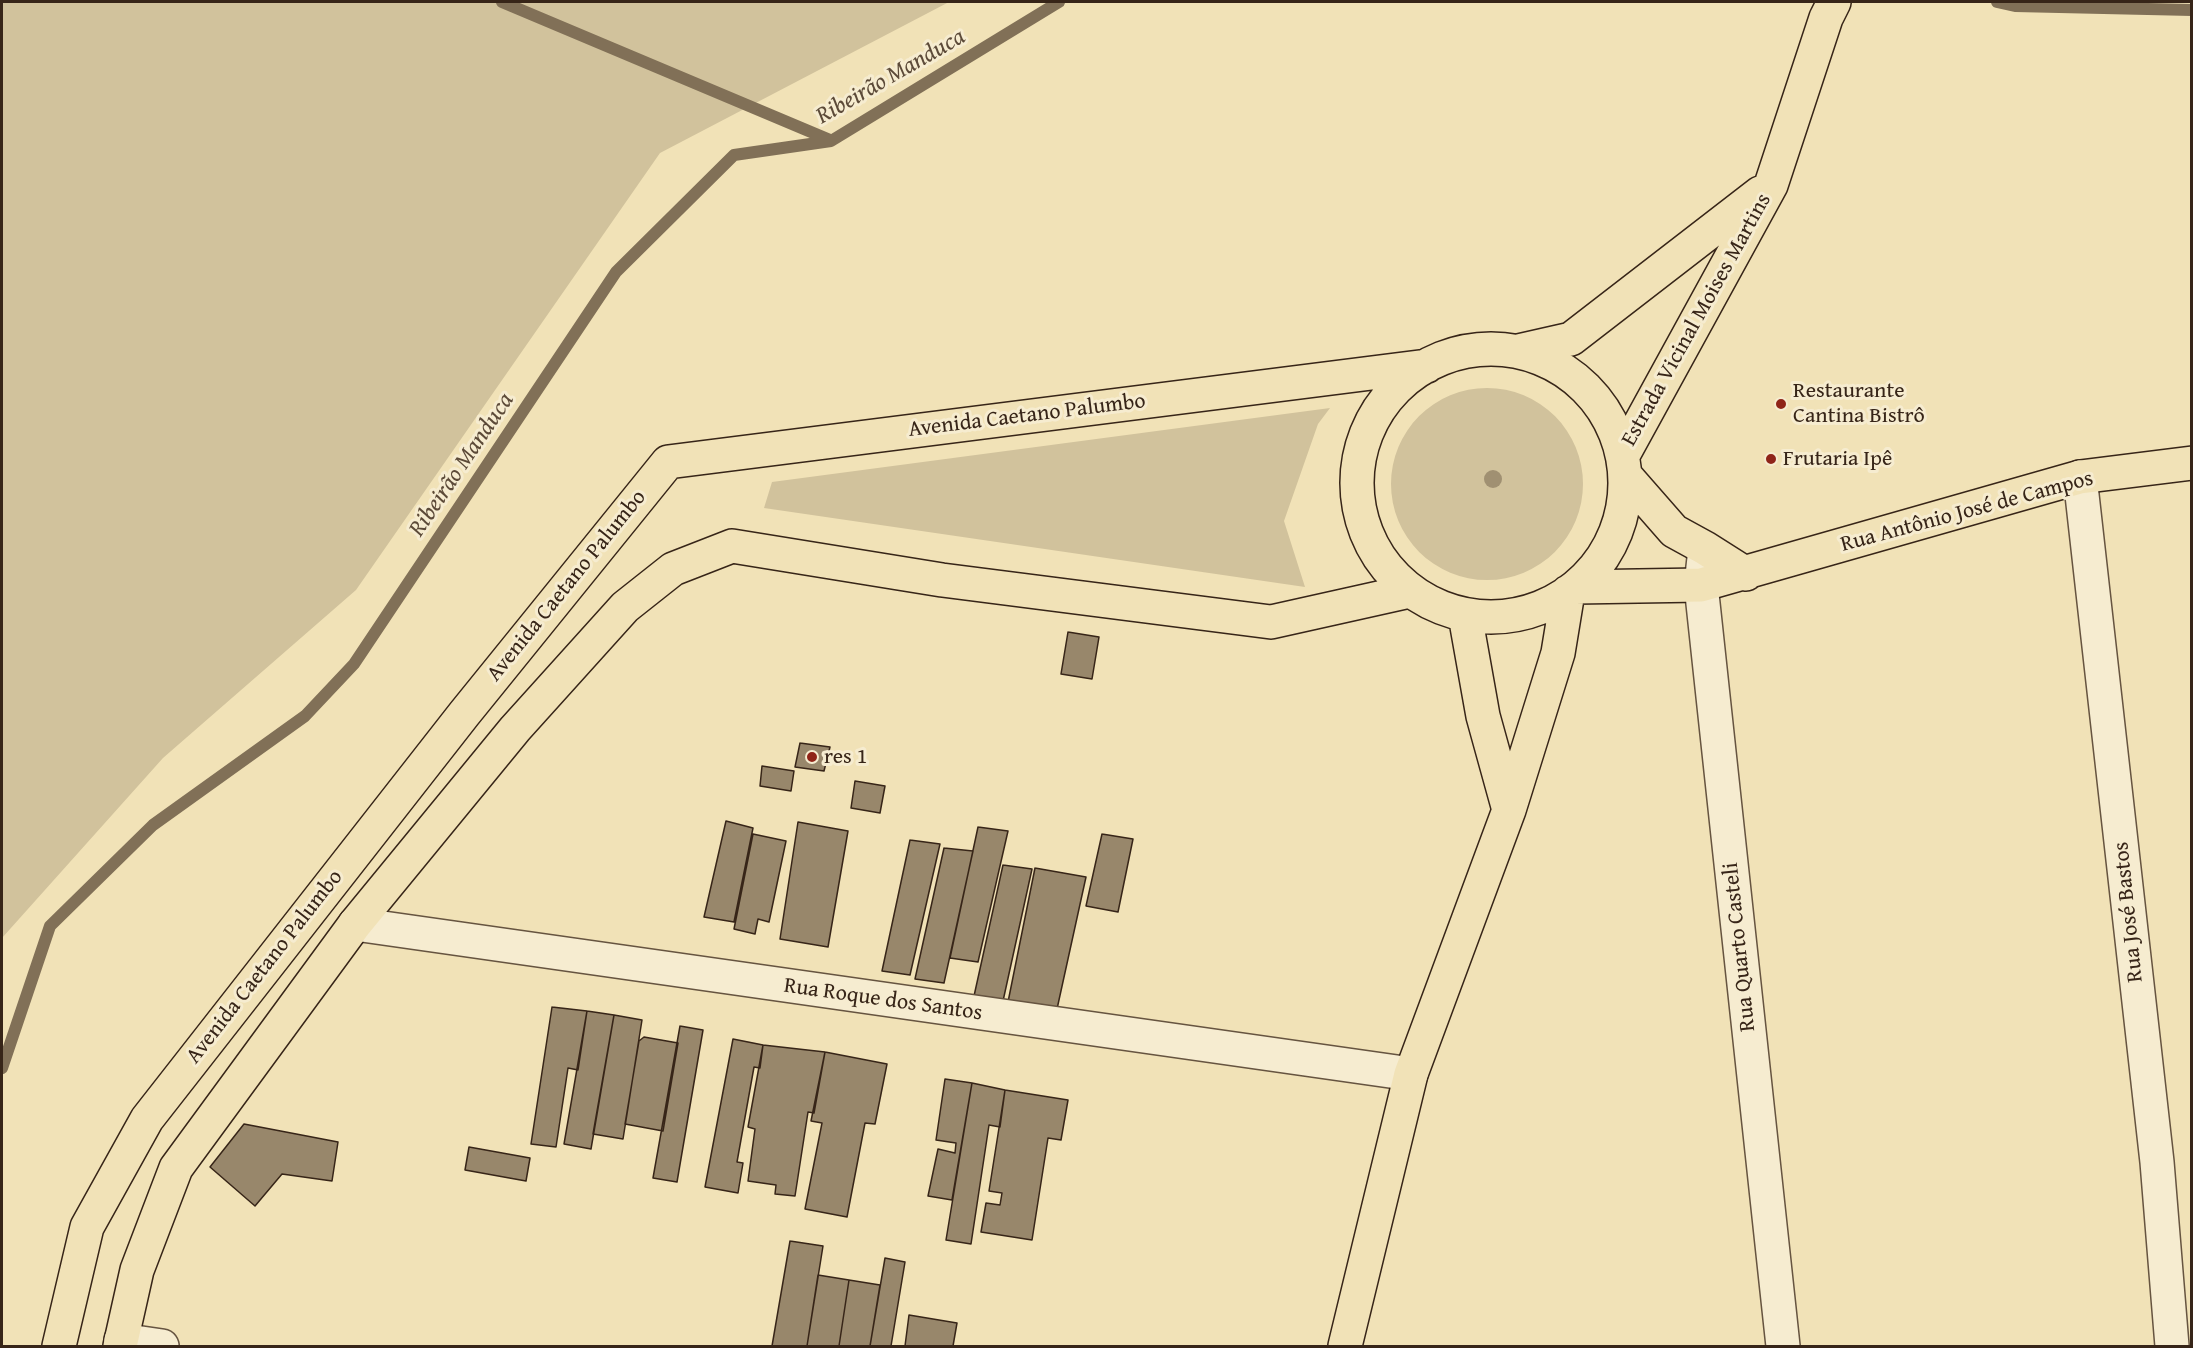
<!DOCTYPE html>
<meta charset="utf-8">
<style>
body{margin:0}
#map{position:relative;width:2193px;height:1348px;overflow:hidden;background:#f1e2b7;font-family:"Gentium Book Plus",serif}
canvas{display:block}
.frame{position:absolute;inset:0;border:3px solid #372518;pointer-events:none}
</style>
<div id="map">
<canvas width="2193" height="1348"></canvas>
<div class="frame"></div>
</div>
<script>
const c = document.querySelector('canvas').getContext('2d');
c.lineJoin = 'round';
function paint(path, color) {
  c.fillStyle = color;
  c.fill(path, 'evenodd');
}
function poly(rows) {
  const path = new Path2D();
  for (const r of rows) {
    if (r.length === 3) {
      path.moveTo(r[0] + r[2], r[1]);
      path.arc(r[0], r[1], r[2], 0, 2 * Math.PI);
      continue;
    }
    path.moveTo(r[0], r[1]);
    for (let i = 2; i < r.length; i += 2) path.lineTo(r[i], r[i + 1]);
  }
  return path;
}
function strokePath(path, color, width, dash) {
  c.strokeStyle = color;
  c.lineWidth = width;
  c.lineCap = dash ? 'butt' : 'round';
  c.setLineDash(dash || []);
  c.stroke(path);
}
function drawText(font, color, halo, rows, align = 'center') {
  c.font = font + ' "Gentium Book Plus",serif';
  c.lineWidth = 6;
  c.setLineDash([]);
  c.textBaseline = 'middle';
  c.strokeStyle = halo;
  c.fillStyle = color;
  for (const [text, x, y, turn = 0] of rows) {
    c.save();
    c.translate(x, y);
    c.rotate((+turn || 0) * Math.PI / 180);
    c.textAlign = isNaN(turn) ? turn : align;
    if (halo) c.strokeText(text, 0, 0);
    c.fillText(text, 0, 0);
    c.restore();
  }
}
const green = poly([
 [2,2,949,2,660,153,356,590,163,758,2,938,2,942],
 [1487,484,96],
 [1330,408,1318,424,1284,521,1305,587,764,508,772,482]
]);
const stream = poly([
 [502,2,830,140],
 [1997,2,2015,6,2192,10],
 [2,1068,50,926,153,825,305,716,354,664,616,272,734,155,831,141,1059,2]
]);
const building = poly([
 [1068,632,1099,637,1092,679,1061,674,1068,632],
 [800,743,830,747,824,771,795,767,800,743],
 [762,766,794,771,791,791,760,786,762,766],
 [855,781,885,786,880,813,851,808,855,781],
 [726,821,753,828,734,922,704,917,726,821],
 [798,822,848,831,828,947,780,939,798,822],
 [978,827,1008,831,978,962,950,958,978,827],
 [753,834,786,841,769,922,758,919,755,934,734,929,753,834],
 [1102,834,1133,839,1118,912,1086,906,1102,834],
 [910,840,940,844,910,975,882,971,910,840],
 [944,848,973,851,944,983,915,979,944,848],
 [1003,865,1032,869,1003,1001,974,996,1003,865],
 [1035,868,1086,877,1057,1009,1008,1002,1035,868],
 [552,1007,587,1011,578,1070,568,1068,556,1147,531,1144,552,1007],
 [587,1011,614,1015,591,1149,564,1144,587,1011],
 [614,1015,642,1020,623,1139,593,1134,614,1015],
 [680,1026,703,1030,677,1182,653,1178,680,1026],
 [644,1037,678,1043,663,1131,625,1124,639,1041,644,1037],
 [733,1039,763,1045,760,1068,754,1067,737,1162,743,1163,738,1193,705,1187,733,1039],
 [763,1045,825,1052,814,1113,808,1112,795,1196,775,1194,776,1185,748,1181,755,1129,748,1127,763,1045],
 [825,1052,887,1064,875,1124,865,1123,847,1217,805,1209,822,1123,811,1121,825,1052],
 [945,1079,972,1083,952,1200,928,1196,938,1149,955,1153,956,1143,936,1140,945,1079],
 [972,1083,1005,1090,1000,1127,989,1125,971,1244,946,1240,972,1083],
 [1005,1090,1068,1100,1061,1140,1048,1138,1032,1240,981,1232,986,1203,1000,1205,1002,1193,989,1191,1005,1090],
 [244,1124,338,1142,332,1181,282,1174,255,1206,210,1167,244,1124],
 [469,1147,530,1158,526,1181,465,1170,469,1147],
 [790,1241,823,1246,807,1346,772,1346,790,1241],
 [885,1258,905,1262,891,1346,870,1346,885,1258],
 [818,1275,849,1280,839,1346,807,1346,818,1275],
 [849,1280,880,1285,870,1346,839,1346,849,1280],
 [909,1315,957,1323,953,1346,905,1346,909,1315]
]);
const minor = poly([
 [2080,477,2157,1162,2172,1346],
 [1704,558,1701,585,1783,1346],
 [355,924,1411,1074],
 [121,1340,162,1346]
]);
const major = poly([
 [1491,483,134],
 [1518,351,1571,339,1760,193],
 [1623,455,1771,185,1826,18,1834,2],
 [1625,475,1674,531,1705,548,1746,574],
 [1576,587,1701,585,2080,477,2192,463],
 [1465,615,1483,716,1509,810],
 [59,1346,87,1227,147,1119,464,714,668,462,1427,366],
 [120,1346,137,1270,176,1168,355,924,515,729,625,607,673,569,732,546,942,580,1271,622,1410,591],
 [1345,1346,1411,1074,1509,810,1558,653,1568,592]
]);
const trees = [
 [1493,479]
];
const markers = [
 [1781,404,6,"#8f2418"],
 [1771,459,6,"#8f2418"],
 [812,757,6,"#8f2418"]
];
const streetNames = [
 ["Estrada Vicinal Moises Martins",1697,320,-61],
 ["Avenida Caetano Palumbo",1027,416,-7],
 ["Rua Antônio José de Campos",1967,512,-15],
 ["Avenida Caetano Palumbo",567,586,-51],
 ["Rua José Bastos",2129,912,-96],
 ["Rua Quarto Casteli",1740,947,-96],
 ["Avenida Caetano Palumbo",265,967,-52],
 ["Rua Roque dos Santos",883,1000,8]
];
const poiNames = [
 ["Restaurante",1793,391],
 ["Cantina Bistrô",1793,416],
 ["Frutaria Ipê",1783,459],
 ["res 1",824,757]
];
const waterNames = [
 ["Ribeirão Manduca",891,77,-30],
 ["Ribeirão Manduca",462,465,-56]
];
paint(green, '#d1c29c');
strokePath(stream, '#817057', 12);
paint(building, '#98876b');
strokePath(building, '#372518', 1.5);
strokePath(minor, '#665440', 36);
strokePath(major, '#372518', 36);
strokePath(minor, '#f6ecd0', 33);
strokePath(major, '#f1e2b7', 33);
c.fillStyle = '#a09072';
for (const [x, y] of trees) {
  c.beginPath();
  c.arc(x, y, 9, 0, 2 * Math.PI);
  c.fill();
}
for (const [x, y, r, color] of markers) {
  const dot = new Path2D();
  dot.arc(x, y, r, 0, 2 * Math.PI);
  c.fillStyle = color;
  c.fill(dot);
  strokePath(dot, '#f6ecd0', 2);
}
drawText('22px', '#372518', '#f6ecd0', streetNames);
drawText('22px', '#372518', '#f6ecd0', poiNames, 'left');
drawText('italic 24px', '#5c4a38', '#f6ecd0', waterNames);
</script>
